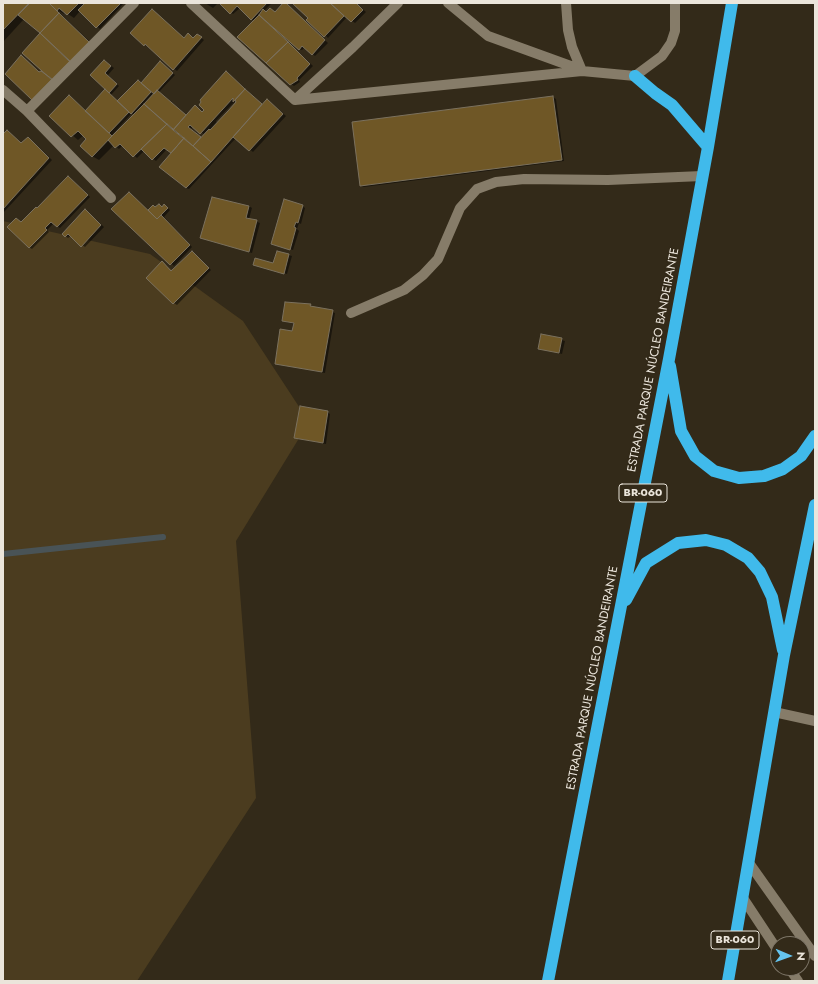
<!DOCTYPE html>
<meta charset="utf-8">
<style>
body{margin:0}
#map{position:relative;width:818px;height:984px;overflow:hidden;background:#332a19;font-family:Jost,sans-serif}
canvas{display:block}
.frame{position:absolute;inset:0;border:4px solid #ebe5db;pointer-events:none}
.north{position:absolute;left:770px;top:936px;width:40px;height:40px;box-sizing:border-box;background:#332a19;border:1px solid #7d7567;border-radius:50%;rotate:92deg;font-size:11px;font-weight:700;line-height:16px;text-align:center;color:#ebe5db}
.north::after{content:'';display:block;margin:auto;width:14px;height:18px;background:#65c4ef;clip-path:polygon(50% 0,100% 100%,50% 72%,0 100%)}
</style>
<div id="map">
<canvas width="818" height="984"></canvas>
<div class="frame"></div>
<div class="north">N</div>
</div>
<script>
const c = document.querySelector('canvas').getContext('2d');
c.lineJoin = 'round';
function paint(path, color) {
  c.fillStyle = color;
  c.fill(path, 'evenodd');
}
function poly(rows) {
  const path = new Path2D();
  for (const r of rows) {
    path.moveTo(r[0], r[1]);
    for (let i = 2; i < r.length; i += 2) path.lineTo(r[i], r[i + 1]);
  }
  return path;
}
function strokePath(path, color, width, dash) {
  c.strokeStyle = color;
  c.lineWidth = width;
  c.lineCap = dash ? 'butt' : 'round';
  c.setLineDash(dash || []);
  c.stroke(path);
}
function drawText(font, color, halo, rows, align = 'center') {
  c.font = font + ' Jost,sans-serif';
  c.lineWidth = 3;
  c.setLineDash([]);
  c.textBaseline = 'middle';
  c.strokeStyle = halo;
  c.fillStyle = color;
  for (const [text, x, y, turn = 0] of rows) {
    c.save();
    c.translate(x, y);
    c.rotate((+turn || 0) * Math.PI / 180);
    c.textAlign = isNaN(turn) ? turn : align;
    if (halo) c.strokeText(text, 0, 0);
    c.fillText(text, 0, 0);
    c.restore();
  }
}
const green = poly([
 [3,221,150,254,243,321,309,422,236,541,256,798,137,981,3,981]
]);
const shadow = poly([
 [3,3,124,3,100,29,80,11,74,18,65,12,64,14,57,10,92,44,36,101,40,73,42,71,41,33,24,19,3,42],
 [205,3,218,3,213,8],
 [220,3,272,3,264,11,275,13,288,5,328,43,315,56,305,47,302,50,299,49,277,27,275,30,313,66,299,80,300,82,294,86,291,84,254,21,240,8,233,14],
 [294,3,356,3,366,12,355,23,347,17,328,38],
 [131,33,184,38,188,34,194,38,200,37,204,40,177,71],
 [105,61,114,68,108,75,119,86,111,95,118,102,138,81,142,83,163,64,175,75,159,92,187,116,198,108,203,113,229,74,263,105,267,100,286,116,253,152,236,138,189,189,186,188,172,153,167,149,156,161,144,151,137,158,123,145,119,149,114,145,99,160,92,156,88,139,84,135,78,140,50,116,69,96,87,111,107,89,92,75],
 [236,100,238,102,217,123,216,121],
 [132,113,135,115,114,136,112,135],
 [193,126,205,135,202,138,191,129],
 [553,97,556,99,564,161,364,187,361,186,353,123],
 [7,131,22,144,31,140,52,160,3,213,3,136],
 [69,177,90,197,60,228,54,223,47,230,49,232,32,249,29,247,21,223,38,209],
 [129,193,149,211,153,207,167,207,170,210,164,217,192,247,174,266,113,209],
 [249,206,252,208,249,219,260,223,252,253,204,239],
 [302,206,305,208,301,224,299,223,297,229,299,231,293,250,275,245],
 [88,212,104,227,85,247,71,236,68,238,63,234],
 [277,252,292,256,287,274,257,266,274,264],
 [195,254,211,270,177,305,174,303,165,264,172,272],
 [297,303,335,313,325,373,276,363,293,332,294,324,283,321],
 [542,335,565,341,562,354,539,348],
 [327,412,330,414,326,444,295,438]
]);
const stream = poly([
 [3,554,163,537]
]);
const building = poly([
 [3,3,29,3,3,30,3,3],
 [30,3,49,3,59,13,40,33,18,15,30,3],
 [49,3,79,3,67,15,59,8,57,11,49,3],
 [85,3,119,3,120,4,96,28,78,10,85,3],
 [219,3,267,3,251,20,237,6,230,14,219,3],
 [283,3,286,3,325,40,312,55,302,46,299,50,259,15,263,9,266,12,270,8,275,12,283,3],
 [292,3,330,3,344,16,324,37,306,20,308,18,292,3],
 [330,3,356,3,363,10,351,22,330,3],
 [152,9,184,38,188,33,193,38,197,34,202,37,173,70,145,44,144,46,130,33,152,9],
 [59,13,89,42,70,62,40,33,59,13],
 [259,15,288,42,266,63,237,37,259,15],
 [40,33,70,61,52,80,22,53,40,33],
 [288,42,310,64,297,78,298,80,290,85,266,63,288,42],
 [21,55,39,72,41,71,52,79,32,100,5,74,21,55],
 [104,60,111,66,105,73,117,84,109,93,90,75,104,60],
 [160,61,173,73,154,94,141,83,160,61],
 [226,71,245,89,233,102,233,98,200,134,190,125,188,127,201,137,193,146,173,130,195,105,202,112,204,110,199,105,201,102,200,100,226,71],
 [138,80,151,92,131,114,117,101,138,80],
 [105,89,129,112,109,133,85,111,105,89],
 [245,89,262,104,211,162,193,146,209,129,210,130,228,111,236,102,235,100,245,89],
 [157,90,186,115,173,130,144,104,157,90],
 [69,95,112,136,92,157,80,146,86,139,78,131,71,137,49,116,69,95],
 [553,96,562,160,360,186,352,122,553,96],
 [267,99,283,114,249,151,233,137,267,99],
 [144,104,167,124,133,157,120,144,115,148,108,140,144,104],
 [167,124,184,138,171,153,164,148,152,160,141,149,167,124],
 [7,130,21,143,28,137,49,158,3,209,3,134,7,130],
 [184,138,211,162,186,188,159,167,184,138],
 [68,176,88,195,57,227,51,222,45,228,47,230,29,248,7,227,16,218,21,222,36,207,37,208,68,176],
 [129,192,157,219,161,215,190,245,170,265,111,209,129,192],
 [212,197,249,206,246,218,257,220,249,252,200,238,212,197],
 [284,199,303,205,298,223,296,222,294,227,296,228,290,250,271,244,284,199],
 [159,204,162,207,164,204,168,208,157,219,148,210,153,205,155,207,159,204],
 [85,209,101,225,81,247,68,234,65,237,62,234,85,209],
 [192,251,209,268,173,304,146,278,162,261,171,271,192,251],
 [277,251,289,254,284,274,253,265,255,258,273,263,277,251],
 [285,302,311,304,310,306,333,310,322,372,275,364,280,329,292,331,294,323,282,321,285,302],
 [541,334,562,338,559,353,538,349,541,334],
 [300,406,328,411,323,443,294,438,300,406]
]);
const lane = poly([
 [351,313,404,290,423,275,438,259,460,208,477,189,496,182,524,179,608,180,702,176],
 [749,863,815,956],
 [743,898,778,951],
 [789,968,798,981]
]);
const street = poly([
 [191,3,295,100,582,71,635,76,662,56,671,43,675,31,675,3],
 [448,3,488,36,579,69],
 [566,3,568,30,572,47,582,71],
 [3,90,27,111,111,198],
 [295,100,353,47,398,3],
 [27,111,134,3],
 [774,712,815,721]
]);
const highway = poly([
 [635,76,655,93,672,105,708,147],
 [670,366,681,431,695,456,714,471,739,478,764,476,783,469,801,456,815,436],
 [626,600,646,563,678,543,706,540,726,545,748,558,760,572,772,597,783,650],
 [548,981,669,359,708,147,732,3],
 [728,981,784,655,815,505]
]);
const shields = [
 [643,493,48],
 [735,940,48]
];
const shieldNames = [
 ["BR-060",643,493],
 ["BR-060",735,940]
];
const streetNames = [
 ["ESTRADA PARQUE NÚCLEO BANDEIRANTE",654,360,-79],
 ["ESTRADA PARQUE NÚCLEO BANDEIRANTE",593,678,-79]
];
paint(green, '#4b3c1f');
paint(shadow, '#0007');
strokePath(stream, '#495356', 6);
paint(building, '#6f5726');
strokePath(building, '#7b715e', 1);
strokePath(lane, '#867c69', 10);
strokePath(street, '#867c69', 10);
strokePath(highway, '#40baeb', 12);
for (const [x, y, w] of shields) {
  const box = new Path2D();
  box.roundRect(x - w / 2, y - 9, w, 18, 3);
  c.fillStyle = '#332a19';
  c.fill(box);
  strokePath(box, '#ebe5db', 1);
}
drawText('bold 11px', '#ebe5db', null, shieldNames);
drawText('12px', '#ebe5db', '#332a19', streetNames);
</script>
